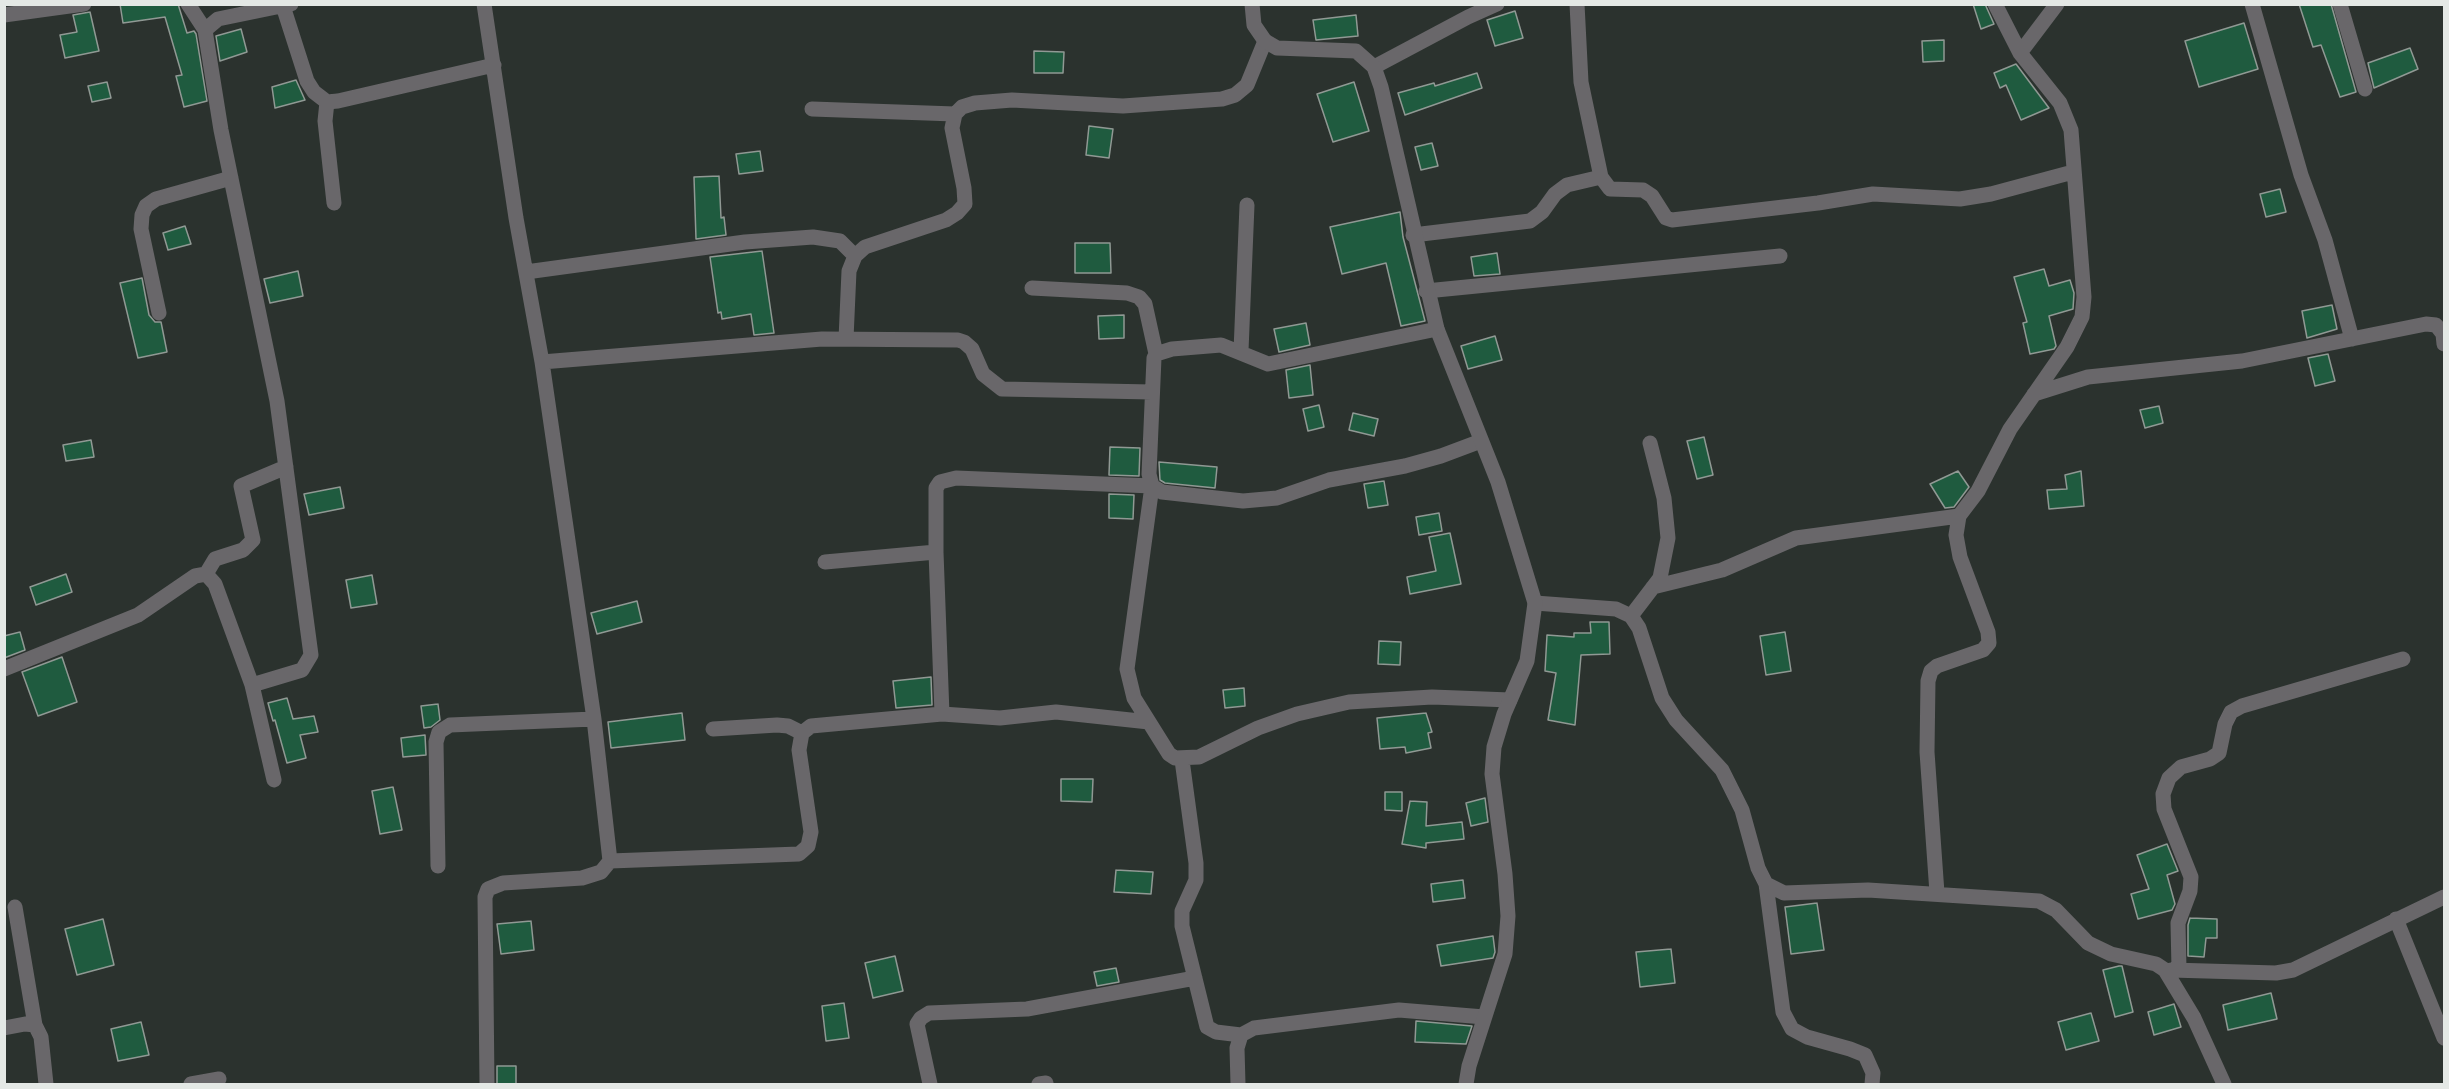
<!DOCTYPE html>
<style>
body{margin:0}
#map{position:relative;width:2449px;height:1089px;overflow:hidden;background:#2b322e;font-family:"Titillium Web",sans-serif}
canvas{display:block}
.frame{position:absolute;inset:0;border:6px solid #e4e8e5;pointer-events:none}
</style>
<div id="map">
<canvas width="2449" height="1089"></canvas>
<div class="frame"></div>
</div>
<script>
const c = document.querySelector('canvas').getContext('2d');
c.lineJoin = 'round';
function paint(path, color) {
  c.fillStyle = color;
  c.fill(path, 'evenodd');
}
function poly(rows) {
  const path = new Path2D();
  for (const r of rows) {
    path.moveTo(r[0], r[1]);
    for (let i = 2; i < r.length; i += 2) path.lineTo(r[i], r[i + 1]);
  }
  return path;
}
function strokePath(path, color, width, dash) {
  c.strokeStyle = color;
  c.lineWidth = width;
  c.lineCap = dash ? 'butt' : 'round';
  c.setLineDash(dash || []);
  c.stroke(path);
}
const building = poly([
 [120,4,178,4,187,33,194,31,196,34,207,101,184,107,176,76,182,75,165,17,123,23,120,4],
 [1973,4,1985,4,1994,24,1981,29,1973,4],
 [2299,4,2331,4,2356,92,2340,97,2321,45,2313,47,2299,4],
 [1515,11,1523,38,1495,46,1487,20,1515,11],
 [90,12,99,51,65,58,60,35,77,32,73,15,90,12],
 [1356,15,1358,36,1316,40,1313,20,1356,15],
 [2244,23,2258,69,2199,87,2185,41,2244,23],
 [241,29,247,52,220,61,216,36,241,29],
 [1944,40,1944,61,1923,62,1922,41,1944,40],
 [2410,48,2418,69,2374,88,2368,63,2410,48],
 [1034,51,1064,52,1063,73,1034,73,1034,51],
 [2016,64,2049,108,2021,120,2006,85,2000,88,1994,73,2016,64],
 [1477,73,1482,88,1405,115,1398,93,1434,83,1435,86,1477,73],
 [296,80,305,100,275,108,272,87,296,80],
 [107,82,111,98,92,102,88,86,107,82],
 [1354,82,1369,131,1333,142,1317,94,1354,82],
 [1089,126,1113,129,1109,158,1086,155,1089,126],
 [1432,143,1438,166,1421,170,1415,147,1432,143],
 [760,151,763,171,739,174,736,154,760,151],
 [719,176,721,218,724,217,726,235,696,239,694,177,719,176],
 [2280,189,2286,212,2266,217,2260,194,2280,189],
 [1400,212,1403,237,1425,321,1401,326,1386,263,1342,274,1330,227,1400,212],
 [185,226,191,244,168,250,163,233,185,226],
 [1075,243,1110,243,1111,273,1075,273,1075,243],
 [762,251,774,333,754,335,751,314,722,319,721,312,718,313,710,257,762,251],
 [1497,253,1500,274,1474,276,1471,257,1497,253],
 [2044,269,2049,286,2070,280,2074,293,2073,309,2049,316,2056,346,2054,349,2030,354,2023,323,2027,322,2014,277,2044,269],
 [298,271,303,296,270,303,264,279,298,271],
 [142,278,149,315,155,322,161,322,167,352,138,358,120,283,142,278],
 [2332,305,2337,329,2307,338,2302,311,2332,305],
 [1124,315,1124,338,1099,339,1098,316,1124,315],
 [1306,323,1310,345,1279,352,1274,329,1306,323],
 [1495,336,1502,360,1468,369,1461,346,1495,336],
 [2328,354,2335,381,2315,386,2308,358,2328,354],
 [1310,365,1313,395,1289,398,1286,370,1310,365],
 [1319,405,1324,427,1308,431,1303,409,1319,405],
 [2159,406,2163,423,2145,428,2140,410,2159,406],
 [1353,413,1378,419,1374,436,1349,430,1353,413],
 [1704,437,1713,475,1697,479,1687,441,1704,437],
 [91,440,94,457,66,461,63,445,91,440],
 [1110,447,1140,448,1139,476,1109,475,1110,447],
 [1159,462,1217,467,1215,488,1165,483,1160,480,1159,462],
 [1958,471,1969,487,1954,507,1945,508,1930,484,1958,471],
 [2081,471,2084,506,2049,509,2047,490,2067,489,2065,475,2081,471],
 [1384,481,1388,505,1368,508,1364,484,1384,481],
 [340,487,344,508,309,515,304,494,340,487],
 [1109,494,1134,495,1133,519,1109,518,1109,494],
 [1439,513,1442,531,1419,535,1416,517,1439,513],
 [1450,533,1461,584,1410,594,1407,577,1436,571,1429,537,1450,533],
 [66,574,72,592,36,605,30,587,66,574],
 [372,575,377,604,351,608,346,580,372,575],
 [637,601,642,622,597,634,591,613,637,601],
 [1590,622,1609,622,1610,654,1581,655,1575,725,1548,720,1556,673,1545,671,1547,635,1574,637,1574,633,1591,633,1590,622],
 [20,632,25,650,4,658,4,636,20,632],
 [1785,632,1791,671,1766,675,1760,636,1785,632],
 [1379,641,1401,642,1400,665,1378,664,1379,641],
 [62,657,77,702,38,716,22,672,62,657],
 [931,677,932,705,896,708,893,681,931,677],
 [1244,688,1245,706,1225,708,1223,690,1244,688],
 [287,698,293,719,314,716,318,732,300,735,306,758,287,763,275,720,273,721,268,703,287,698],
 [438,704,440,720,431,727,424,728,421,706,438,704],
 [682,713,685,740,611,748,608,722,682,713],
 [1426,713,1432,732,1428,733,1431,748,1406,753,1405,747,1380,749,1377,718,1426,713],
 [425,735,426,755,403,757,401,738,425,735],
 [1061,779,1093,779,1092,802,1061,801,1061,779],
 [393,787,402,830,380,834,372,791,393,787],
 [1385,792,1402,792,1402,811,1385,810,1385,792],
 [1485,798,1488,822,1471,826,1466,803,1485,798],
 [1410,801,1427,802,1426,826,1462,822,1464,839,1426,843,1426,848,1402,844,1410,801],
 [2167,844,2178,871,2167,875,2175,904,2172,910,2138,919,2131,894,2149,889,2137,855,2167,844],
 [1116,870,1153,872,1151,894,1114,892,1116,870],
 [1463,880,1465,898,1433,902,1431,884,1463,880],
 [1817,903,1824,950,1791,954,1785,907,1817,903],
 [2190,918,2217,919,2217,938,2206,938,2204,957,2188,956,2188,925,2190,918],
 [103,919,114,965,77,975,65,929,103,919],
 [531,921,534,950,501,954,497,924,531,921],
 [1493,936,1495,952,1493,958,1441,966,1437,945,1493,936],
 [1671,949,1675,983,1640,987,1636,952,1671,949],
 [895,956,903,991,873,998,865,963,895,956],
 [2119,966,2122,966,2133,1012,2115,1017,2103,970,2119,966],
 [1116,968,1119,982,1097,986,1094,972,1116,968],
 [2271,993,2277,1019,2228,1030,2223,1005,2271,993],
 [844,1003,849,1038,826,1041,822,1006,844,1003],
 [2174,1004,2181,1027,2154,1035,2148,1012,2174,1004],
 [2091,1013,2099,1041,2066,1050,2058,1022,2091,1013],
 [1416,1021,1472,1026,1466,1044,1415,1042,1416,1021],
 [141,1022,149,1055,118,1061,111,1029,141,1022],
 [497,1066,516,1066,516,1084,497,1084,497,1066]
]);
const minor = poly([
 [188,4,205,30],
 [484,4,516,218,542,362,594,719,610,861,601,872,582,878,503,883,488,889,485,897,487,1084],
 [1577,4,1581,82,1601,177,1610,189,1643,190,1652,196,1666,218,1672,220,1818,203,1873,194,1960,199,1991,194,2073,172],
 [2252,4,2301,175,2325,240,2352,339],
 [2340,4,2365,89],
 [283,6,307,81,314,92,327,102],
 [4,15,84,4],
 [2020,53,2057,4],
 [1374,67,1468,17,1497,4],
 [812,109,955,114],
 [334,203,325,121,327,102,338,101,494,65],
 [1413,235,1530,221,1542,212,1555,194,1567,185,1601,177],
 [526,272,745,242,813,237,840,241,855,256],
 [1032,288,1127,293,1139,297,1145,304,1156,354],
 [1426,291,1780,256],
 [159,313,141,229,142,215,146,206,156,199,231,178],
 [1437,329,1268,364,1221,345,1172,349,1156,354,1154,358,1149,474,1152,486,1162,492,1243,501,1277,498,1329,480,1405,466,1441,456,1481,441],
 [846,339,849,271,855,256,865,247,946,220,957,213,965,204,964,188,952,128,955,114,962,107,975,103,1012,100,1123,106,1222,99,1235,95,1247,85,1265,41],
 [1241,351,1247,205],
 [542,362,822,339,958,340,964,342,972,349,983,374,1002,389,1152,392],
 [2034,394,2088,377,2242,361,2426,324,2436,325,2443,334,2444,344],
 [825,562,936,552],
 [206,574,215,559,243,550,253,540,241,486,286,467],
 [1653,587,1722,570,1796,538,1959,516],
 [1535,603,1616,609,1631,616,1639,628,1662,698,1676,720,1722,770,1742,810,1758,868,1766,884,1784,893,1868,890,2039,901,2056,910,2088,943,2111,954,2156,964,2165,970,2194,1018,2224,1084],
 [1631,616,1660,578,1668,538,1664,498,1650,443],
 [4,669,138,615,195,576,206,574,215,584,252,685,274,780],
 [252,685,302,670,311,655,277,401,221,130,205,30,218,19,291,4],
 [942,714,936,552,936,488,940,482,956,478,1152,486,1127,669,1134,698,1169,754,1175,758,1199,757,1258,728,1297,714,1349,702,1432,697,1510,700],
 [713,729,777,725,788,726,802,733],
 [1182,760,1196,863,1196,880,1182,911,1182,926,1207,1027,1216,1032,1241,1035],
 [610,861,799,854,808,846,811,832,799,750,802,733,811,726,942,714,1000,718,1056,712,1149,722],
 [438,866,436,742,439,732,450,725,594,719],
 [1766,884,1783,1012,1792,1029,1807,1037,1850,1049,1865,1055,1873,1073,1872,1084],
 [1937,893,1927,752,1928,681,1931,671,1937,666,1983,650,1989,643,1988,632,1960,557,1956,535,1959,516,1978,491,2010,429,2067,347,2082,317,2084,297,2071,130,2060,103,2020,53,1995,4],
 [15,907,35,1025],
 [2396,919,2444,1038],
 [2179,969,2178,923,2190,891,2191,877,2164,809,2163,794,2169,778,2181,767,2210,759,2219,753,2225,724,2231,712,2242,706,2403,659],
 [2171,970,2276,973,2293,970,2444,897],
 [4,1028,25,1024,35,1025,41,1037,46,1084],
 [191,1084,219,1079],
 [930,1084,917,1024,921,1018,929,1013,1027,1009,1195,978],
 [1039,1084,1046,1083],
 [1238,1084,1237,1048,1241,1035,1254,1028,1399,1010,1484,1017]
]);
const tertiary = poly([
 [1252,4,1254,25,1265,41,1277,48,1356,51,1374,67,1381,87,1437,329,1498,482,1535,603,1527,661,1504,714,1494,747,1492,774,1505,874,1508,916,1505,954,1469,1066,1466,1084]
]);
paint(building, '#1f5b3f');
strokePath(building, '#909994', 1.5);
strokePath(minor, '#69676a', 15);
strokePath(tertiary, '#69676a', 15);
</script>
